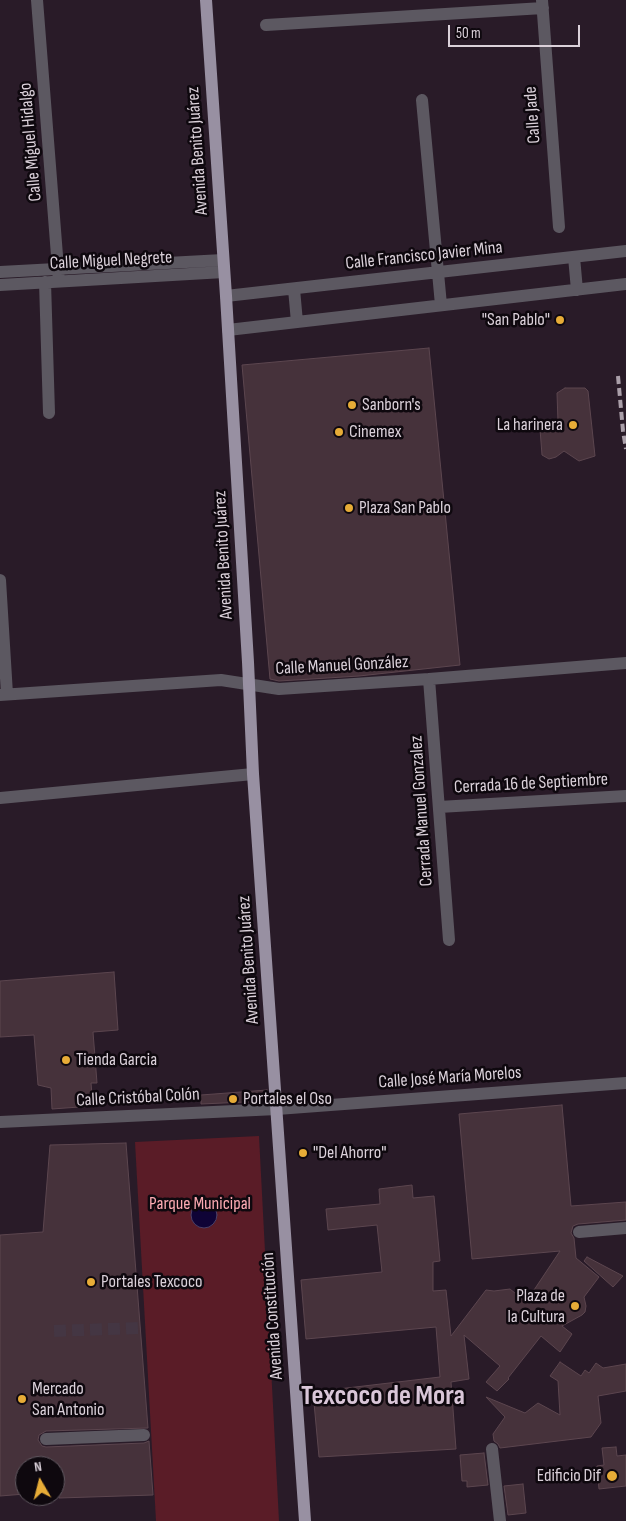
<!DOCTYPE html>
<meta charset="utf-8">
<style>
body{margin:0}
#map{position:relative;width:626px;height:1521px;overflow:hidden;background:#291b28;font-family:"Sofia Sans Condensed",sans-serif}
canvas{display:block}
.north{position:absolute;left:15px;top:1456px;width:50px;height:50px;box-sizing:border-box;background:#0e080e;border:1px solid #605860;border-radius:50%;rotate:352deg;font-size:14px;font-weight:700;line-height:20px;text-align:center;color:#dbd1da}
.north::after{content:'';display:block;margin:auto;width:18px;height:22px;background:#e7ac37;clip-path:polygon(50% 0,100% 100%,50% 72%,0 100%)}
.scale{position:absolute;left:448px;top:25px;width:132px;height:22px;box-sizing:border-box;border:2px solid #dbd1da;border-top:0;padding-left:6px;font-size:15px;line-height:18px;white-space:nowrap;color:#dbd1da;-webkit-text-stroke:4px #0e080e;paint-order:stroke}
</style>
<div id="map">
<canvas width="626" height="1521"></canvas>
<div class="north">N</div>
<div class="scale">50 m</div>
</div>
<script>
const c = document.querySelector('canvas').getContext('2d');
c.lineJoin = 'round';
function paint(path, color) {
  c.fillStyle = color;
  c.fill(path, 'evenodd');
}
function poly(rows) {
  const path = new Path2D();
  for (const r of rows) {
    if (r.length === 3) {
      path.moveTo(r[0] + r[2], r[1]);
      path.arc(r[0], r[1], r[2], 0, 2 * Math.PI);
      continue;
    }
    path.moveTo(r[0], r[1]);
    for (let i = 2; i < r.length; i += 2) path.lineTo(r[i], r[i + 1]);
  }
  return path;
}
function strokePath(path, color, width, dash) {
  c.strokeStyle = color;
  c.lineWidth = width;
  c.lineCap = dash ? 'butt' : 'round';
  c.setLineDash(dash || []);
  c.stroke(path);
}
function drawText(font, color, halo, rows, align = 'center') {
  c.font = font + ' "Sofia Sans Condensed",sans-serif';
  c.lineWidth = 5;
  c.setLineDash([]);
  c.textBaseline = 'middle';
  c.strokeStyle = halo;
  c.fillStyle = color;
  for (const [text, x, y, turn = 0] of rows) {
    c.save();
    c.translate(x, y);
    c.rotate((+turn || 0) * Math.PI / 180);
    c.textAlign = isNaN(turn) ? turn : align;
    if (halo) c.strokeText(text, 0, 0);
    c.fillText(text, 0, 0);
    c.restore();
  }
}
const green = poly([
 [259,1136,279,1521,156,1521,135,1142]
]);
const water = poly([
 [204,1215,13]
]);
const building = poly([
 [429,348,460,665,359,676,279,681,270,679,242,365,429,348],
 [565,388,585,388,588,391,595,456,579,461,564,451,556,457,549,459,542,455,540,429,553,427,554,420,558,422,557,393,565,388],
 [114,972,118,1030,93,1032,97,1083,91,1083,93,1106,52,1109,51,1088,38,1085,34,1035,0,1037,0,981,114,972],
 [267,1090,268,1101,201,1104,201,1095,267,1090],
 [562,1105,571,1206,626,1202,626,1220,578,1224,573,1226,571,1233,574,1238,576,1258,599,1277,584,1297,586,1306,585,1312,582,1315,562,1326,572,1334,560,1352,541,1336,508,1378,509,1379,497,1391,486,1382,500,1366,464,1335,469,1379,451,1382,456,1449,319,1457,313,1392,440,1377,436,1327,306,1339,301,1280,382,1272,377,1225,328,1230,326,1209,380,1204,379,1189,412,1185,413,1198,434,1196,440,1261,433,1262,433,1291,446,1290,451,1336,486,1290,494,1291,510,1289,526,1302,560,1251,472,1259,459,1114,562,1105],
 [126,1143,148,1428,46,1431,39,1435,38,1440,42,1446,46,1447,144,1443,149,1441,153,1495,59,1498,57,1466,25,1466,25,1494,0,1496,0,1235,43,1232,50,1145,126,1143],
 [587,1257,623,1276,613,1287,584,1261,587,1257],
 [560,1362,581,1376,585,1370,589,1373,596,1363,603,1368,626,1364,626,1391,598,1396,601,1423,591,1437,500,1448,498,1444,494,1441,493,1434,505,1417,486,1397,525,1413,538,1403,560,1415,558,1381,550,1376,560,1362],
 [616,1447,617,1456,626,1455,626,1486,599,1489,597,1466,604,1465,602,1448,616,1447],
 [484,1453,488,1485,467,1487,467,1481,462,1481,460,1455,484,1453],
 [523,1484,526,1513,508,1515,504,1486,523,1484]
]);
const minorTunnel = poly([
 [54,1331,139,1328]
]);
const minor = poly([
 [37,0,59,281],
 [542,0,559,227],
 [266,25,543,8],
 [422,100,441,305],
 [574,257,577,290],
 [0,272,223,260],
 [45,282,49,413],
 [0,285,224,272],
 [294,289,297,322],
 [226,296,626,251],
 [228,330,626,284],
 [0,580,7,694],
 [429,679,449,940],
 [0,695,221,680,279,689,429,679,626,663],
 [0,798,253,774],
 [439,807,626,796],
 [0,1122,277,1109,626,1083],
 [579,1232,626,1228],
 [46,1439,144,1435],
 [492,1449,500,1521]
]);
const major = poly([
 [206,0,226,296,248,662,253,774,305,1521]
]);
const rail = poly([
 [618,376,623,431,626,449]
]);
const markers = [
 [560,320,5,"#e7ac37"],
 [352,405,5,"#e7ac37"],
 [573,425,5,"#e7ac37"],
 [339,432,5,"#e7ac37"],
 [349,508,5,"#e7ac37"],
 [66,1060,5,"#e7ac37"],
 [233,1099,5,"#e7ac37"],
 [303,1153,5,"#e7ac37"],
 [91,1282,5,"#e7ac37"],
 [575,1306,5,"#e7ac37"],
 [22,1399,5,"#e7ac37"],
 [612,1476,6,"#e7ac37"]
];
const streetNames = [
 ["Calle Jade",533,115,-94],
 ["Calle Miguel Hidalgo",31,142,-95],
 ["Avenida Benito Juárez",198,151,-94],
 ["Calle Francisco Javier Mina",424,256,-6],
 ["Calle Miguel Negrete",111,261,-3],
 ["Avenida Benito Juárez",224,555,-93],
 ["Calle Manuel González",342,666,-3],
 ["Cerrada 16 de Septiembre",531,784,-3],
 ["Cerrada Manuel Gonzalez",422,811,-94],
 ["Avenida Benito Juárez",249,960,-94],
 ["Calle José María Morelos",450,1078,-4],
 ["Calle Cristóbal Colón",138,1098,-3],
 ["Avenida Constitución",273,1316,-94]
];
const poiNames = [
 ["\"San Pablo\"",550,320,"right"],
 ["Sanborn's",362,405],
 ["La harinera",563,425,"right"],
 ["Cinemex",349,432],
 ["Plaza San Pablo",359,508],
 ["Tienda Garcia",76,1060],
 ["Portales el Oso",243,1099],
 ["\"Del Ahorro\"",313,1153],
 ["Portales Texcoco",101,1282],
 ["Plaza de",565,1296,"right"],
 ["la Cultura",565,1317,"right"],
 ["Mercado",32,1389],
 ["San Antonio",32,1410],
 ["Edificio Dif",601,1476,"right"]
];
const parkNames = [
 ["Parque Municipal",200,1204]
];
const townNames = [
 ["Texcoco de Mora",383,1397]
];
paint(green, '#5a1c27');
paint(water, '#0f0336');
strokePath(water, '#4c4167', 1);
paint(building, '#46323b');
strokePath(building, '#5c464f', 1);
strokePath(minorTunnel, '#443643', 12, [12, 6]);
strokePath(minor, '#5c5861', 12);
strokePath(major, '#9890a2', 12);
strokePath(rail, '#aa9fa9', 4, [8, 4]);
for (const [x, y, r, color] of markers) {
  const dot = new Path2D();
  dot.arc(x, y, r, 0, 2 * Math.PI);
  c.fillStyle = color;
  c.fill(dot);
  strokePath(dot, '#0e080e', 2);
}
drawText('18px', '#dbd1da', '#0e080e', streetNames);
drawText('18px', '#dbd1da', '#0e080e', poiNames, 'left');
drawText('18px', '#feabb3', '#0e080e', parkNames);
drawText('bold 28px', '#d9c6d8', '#0e080e', townNames);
</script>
